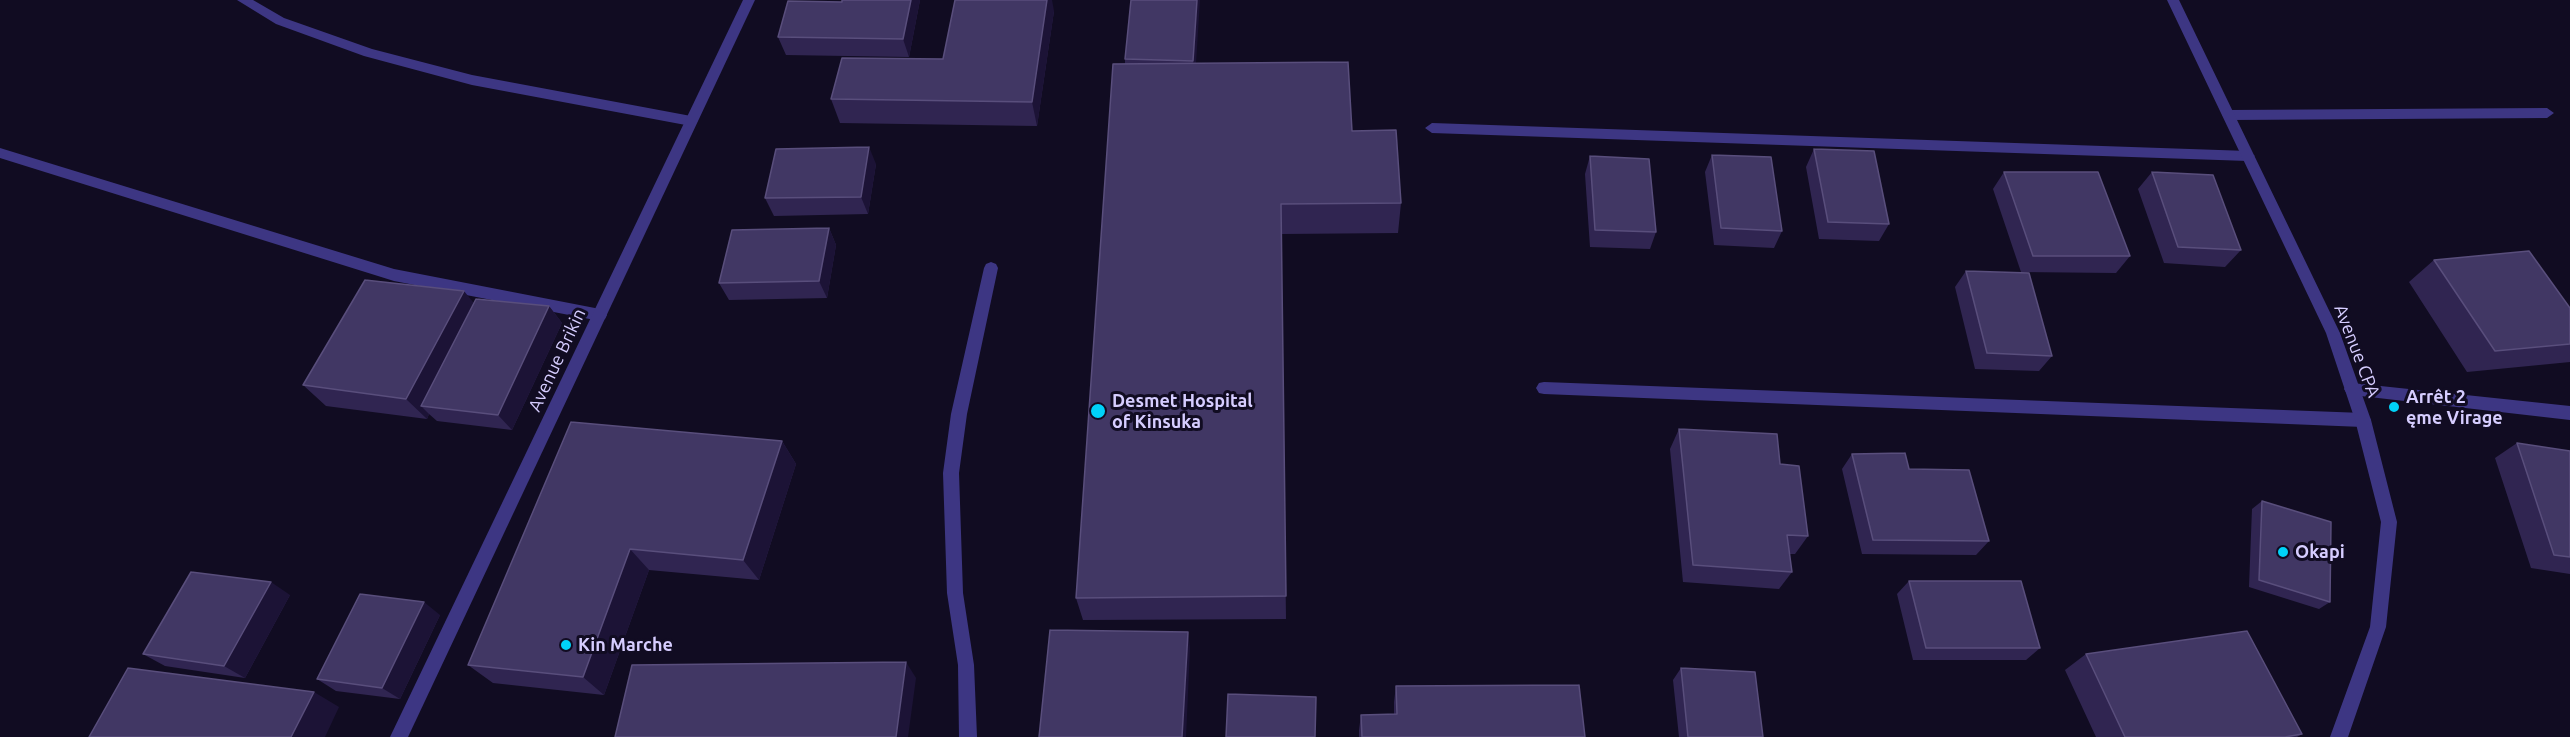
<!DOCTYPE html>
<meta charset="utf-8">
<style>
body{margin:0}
canvas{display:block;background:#110c22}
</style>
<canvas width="2570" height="737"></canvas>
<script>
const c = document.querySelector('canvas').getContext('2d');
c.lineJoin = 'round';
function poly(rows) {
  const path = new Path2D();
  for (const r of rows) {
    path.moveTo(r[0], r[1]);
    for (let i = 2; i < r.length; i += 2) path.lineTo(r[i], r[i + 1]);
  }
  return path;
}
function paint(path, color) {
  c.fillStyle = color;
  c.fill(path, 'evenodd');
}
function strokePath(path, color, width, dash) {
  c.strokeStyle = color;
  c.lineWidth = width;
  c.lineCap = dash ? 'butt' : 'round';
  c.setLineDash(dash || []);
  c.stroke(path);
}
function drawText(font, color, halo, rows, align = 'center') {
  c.font = font + ' Ubuntu,sans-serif';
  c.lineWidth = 6;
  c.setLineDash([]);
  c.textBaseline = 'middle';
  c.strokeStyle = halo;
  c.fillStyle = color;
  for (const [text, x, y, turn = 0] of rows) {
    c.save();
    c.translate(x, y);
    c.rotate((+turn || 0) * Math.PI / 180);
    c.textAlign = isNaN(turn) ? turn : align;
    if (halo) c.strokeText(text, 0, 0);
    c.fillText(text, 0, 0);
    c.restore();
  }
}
const service = poly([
 [237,0,253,0,284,18,372,49,472,75,691,116,698,121,691,126,472,85,364,56,276,24,237,0],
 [2547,108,2554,113,2547,118,2229,120,2222,115,2229,110,2547,108],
 [1432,123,2248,151,2255,156,2248,161,1432,133,1425,128,1432,123],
 [0,148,394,269,600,309,605,311,607,315,605,319,600,321,394,281,0,158,0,148],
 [991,262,996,264,998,268,967,414,959,473,963,593,974,665,977,737,959,737,958,665,947,593,943,473,951,414,984,268,986,264,991,262],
 [1544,382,2363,413,2368,415,2371,420,2368,425,2363,427,1544,394,1539,393,1536,388,1539,383,1544,382],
 [2352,383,2570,406,2570,420,2352,395,2347,394,2344,389,2347,384,2352,383]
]);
const minor = poly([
 [743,0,755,0,408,737,390,737,743,0]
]);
const tertiary = poly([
 [2167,0,2179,0,2340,333,2371,420,2397,522,2386,627,2348,737,2330,737,2370,627,2381,522,2355,420,2326,333,2167,0]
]);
const wall = poly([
 [920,0,909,57,786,55,778,37,842,2],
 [1131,0,1196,63,1352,131,1401,203,1398,233,1281,234,1286,619,1083,620,1076,598,1125,64,1125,59],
 [1054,11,1037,126,840,123,831,99,943,59],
 [1814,149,1889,224,1879,241,1819,239,1806,167],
 [1712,155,1782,231,1774,248,1714,245,1705,172],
 [1590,156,1656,232,1650,249,1590,247,1585,174],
 [876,164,868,214,774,216,765,198],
 [2004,172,2130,256,2116,273,2021,272,1993,189],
 [2152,172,2241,250,2225,267,2164,263,2138,189],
 [829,228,836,245,827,298,729,300,719,283],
 [2434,260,2570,308,2570,362,2467,372,2409,282],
 [1966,271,2052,356,2039,371,1975,369,1955,287],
 [474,303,549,306,562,323,512,430,437,421,429,414,427,419,326,406,303,385],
 [1679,429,1780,464,1808,536,1795,554,1789,554,1792,572,1779,589,1683,582,1670,449],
 [782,441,796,464,759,580,649,570,604,695,493,683,468,665],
 [2517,443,2570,451,2570,574,2531,568,2495,458],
 [1852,454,1909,469,1989,541,1976,555,1862,554,1842,469],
 [2262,501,2330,602,2319,609,2249,587,2252,509],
 [1909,581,2040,648,2026,660,1913,660,1897,594],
 [290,595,245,678,165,666,143,654],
 [440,615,400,699,336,691,317,679],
 [2086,654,2302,734,2297,737,2096,737,2065,670],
 [1681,668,1763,737,1679,737,1673,680],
 [1396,686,1585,737,1359,737,1359,730,1361,715,1394,714,1394,702]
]);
const shadedWall = poly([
 [911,0,920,0,909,57,903,39],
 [1047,0,1052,0,1054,11,1037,126,1032,102],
 [1197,0,1200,0,1195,79,1193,61],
 [869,147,876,164,868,214,861,197],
 [829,228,836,245,827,298,819,281],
 [464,291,482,313,421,406,429,414,427,419,406,399],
 [549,306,562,323,512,430,498,415],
 [782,441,796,464,759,580,743,560],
 [630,549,649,570,604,695,583,677],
 [271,582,290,595,245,678,224,666],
 [424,602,440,615,400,699,382,688],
 [1188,632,1190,648,1186,737,1182,737],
 [906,662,916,678,908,737,896,737],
 [314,692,339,707,325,737,291,737]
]);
const building = poly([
 [842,0,911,0,903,39,778,37,788,1,842,2,842,0],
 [955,0,1047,0,1032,102,831,99,842,58,943,59,955,0],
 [1131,0,1197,0,1193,61,1125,59,1131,0],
 [1348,62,1352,131,1396,130,1401,203,1281,204,1286,596,1076,598,1113,64,1348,62],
 [869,147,861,197,765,198,776,149,869,147],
 [1814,149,1874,151,1889,224,1828,222,1814,149],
 [1712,155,1771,157,1782,231,1721,228,1712,155],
 [1590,156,1649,159,1656,232,1595,230,1590,156],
 [2004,172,2098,172,2130,256,2033,256,2004,172],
 [2152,172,2213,175,2241,250,2178,247,2152,172],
 [829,228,819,281,719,283,732,230,829,228],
 [2529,251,2570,308,2570,344,2495,351,2434,260,2529,251],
 [1966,271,2029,273,2052,356,1987,353,1966,271],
 [365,280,464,291,406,399,303,385,365,280],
 [476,299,549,306,498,415,421,406,476,299],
 [571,422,782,441,743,560,630,549,583,677,468,665,571,422],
 [1679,429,1777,434,1780,464,1799,466,1808,536,1787,535,1792,572,1693,565,1679,429],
 [2517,443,2570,451,2570,557,2554,555,2517,443],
 [1905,453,1909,469,1969,470,1989,541,1873,540,1852,454,1905,453],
 [2262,501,2331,522,2330,602,2259,580,2262,501],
 [191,572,271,582,224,666,143,654,191,572],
 [1909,581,2021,581,2040,648,1926,648,1909,581],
 [360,594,424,602,382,688,317,679,360,594],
 [1050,630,1188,632,1182,737,1039,737,1050,630],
 [2247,631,2302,734,2285,737,2125,737,2086,654,2247,631],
 [906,662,896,737,615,737,632,665,906,662],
 [128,668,314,692,291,737,89,737,128,668],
 [1681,668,1755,672,1763,737,1688,737,1681,668],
 [1579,685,1585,737,1362,737,1361,715,1397,714,1396,686,1579,685],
 [1228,694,1316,697,1315,737,1226,737,1228,694]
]);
const markers = [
 [2394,407,6,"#00d2f8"],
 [1098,411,8,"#00d2f8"],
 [2283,552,6,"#00d2f8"],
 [566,645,6,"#00d2f8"]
];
const streetNames = [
 ["Avenue CPA",2357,351,69],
 ["Avenue Brikin",557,360,-65]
];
const poiNames = [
 ["Arrêt 2",2406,397],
 ["ęme Virage",2406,418],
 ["Desmet Hospital",1112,401],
 ["of Kinsuka",1112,422],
 ["Okapi",2295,552],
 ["Kin Marche",578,645]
];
paint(service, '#3d3683');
paint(minor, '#3d3683');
paint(tertiary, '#3d3683');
paint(wall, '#302551');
paint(shadedWall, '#1c1336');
paint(building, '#413764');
strokePath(building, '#594e7c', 1.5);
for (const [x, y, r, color] of markers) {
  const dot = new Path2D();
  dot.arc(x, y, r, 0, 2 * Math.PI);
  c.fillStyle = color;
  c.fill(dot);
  strokePath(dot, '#110c22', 2);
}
drawText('18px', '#d6cdff', '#110c22', streetNames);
drawText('bold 18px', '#d6cdff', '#110c22', poiNames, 'left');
</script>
